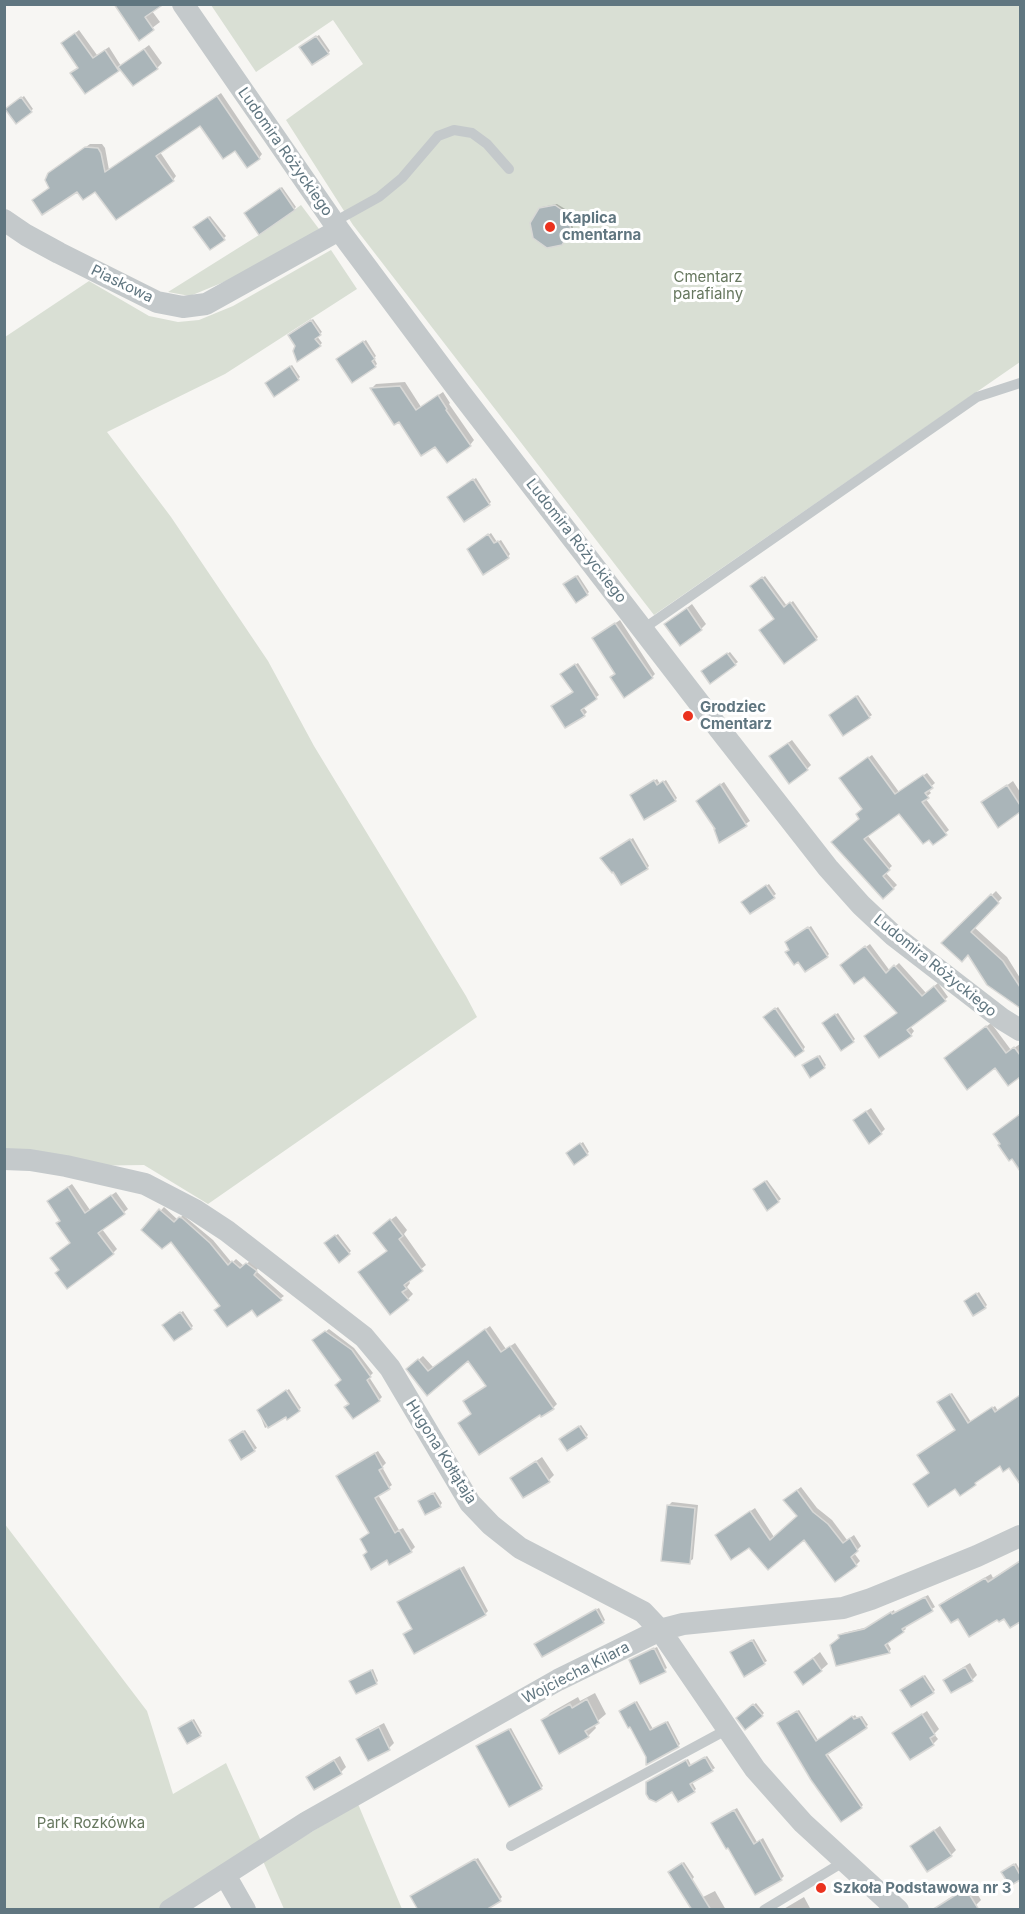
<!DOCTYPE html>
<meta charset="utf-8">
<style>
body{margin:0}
#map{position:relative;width:1025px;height:1914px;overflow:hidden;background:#f7f6f3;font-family:Inter,sans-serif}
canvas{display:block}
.frame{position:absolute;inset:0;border:6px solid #607680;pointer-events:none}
</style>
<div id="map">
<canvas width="1025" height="1914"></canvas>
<div class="frame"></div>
</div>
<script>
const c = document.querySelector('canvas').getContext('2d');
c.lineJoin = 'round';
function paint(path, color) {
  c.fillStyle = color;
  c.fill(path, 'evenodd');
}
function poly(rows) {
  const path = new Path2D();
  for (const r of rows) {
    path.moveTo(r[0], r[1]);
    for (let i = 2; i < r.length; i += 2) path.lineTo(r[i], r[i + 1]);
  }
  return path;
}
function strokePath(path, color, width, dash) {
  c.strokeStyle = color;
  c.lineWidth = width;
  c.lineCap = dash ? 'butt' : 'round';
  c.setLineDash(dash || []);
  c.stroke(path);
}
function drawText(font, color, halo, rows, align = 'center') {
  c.font = font + ' Inter,sans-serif';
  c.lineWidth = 6;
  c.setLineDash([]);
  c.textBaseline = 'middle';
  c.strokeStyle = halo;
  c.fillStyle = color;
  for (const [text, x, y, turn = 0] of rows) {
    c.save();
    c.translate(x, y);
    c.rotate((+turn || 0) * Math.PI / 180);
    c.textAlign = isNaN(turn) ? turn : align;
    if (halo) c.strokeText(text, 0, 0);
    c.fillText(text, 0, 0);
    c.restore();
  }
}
const green = poly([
 [211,5,1020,5,1020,362,654,615,353,225,286,120,363,64,333,20,256,72],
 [301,205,319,229,253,270,190,296,168,292,259,235],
 [331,250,357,289,225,374,107,432,171,517,268,661,314,746,466,996,477,1017,208,1204,144,1165,5,1167,5,337,89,281,149,316,178,322,199,320,233,306],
 [4,1523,147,1711,173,1794,226,1763,261,1841,161,1909,5,1909],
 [358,1804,402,1909,284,1909,263,1861]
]);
const shadow = poly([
 [115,4,152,11,160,22,139,38],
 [79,30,97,55,109,47,121,66,149,45,162,63,157,68,121,67,85,92,79,67,63,43],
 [319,35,330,51,328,53,303,45],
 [221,93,262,154,259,158,235,149,200,124,160,152,176,176,173,180,96,190,78,190,51,188,49,174,90,144,102,144,105,148,109,170],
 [24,96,33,109,16,122,9,107],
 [282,187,296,207,294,209,248,212],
 [557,204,570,212,573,228,564,241,540,209,542,207],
 [210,216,226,236,224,238,197,225],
 [313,319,322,332,317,336,322,343,320,345,297,346,292,334],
 [366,340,376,356,374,358,377,364,375,366,340,357],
 [292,365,300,377,298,379,269,381],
 [405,382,421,407,443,392,450,403,449,404,474,440,470,445,436,444,399,420,372,388,376,384],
 [476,478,491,502,489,504,451,495],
 [491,533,497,542,501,540,510,554,508,557,471,547],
 [578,575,589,592,587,594,567,582],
 [765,576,787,606,793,601,818,637,816,639,776,619,754,584],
 [692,604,706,624,701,629,666,624],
 [620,620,655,674,652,677,616,673,598,635],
 [730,652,738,662,710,682,705,669],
 [578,663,599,695,583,707,587,712,584,715,566,726,574,692,565,671],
 [858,695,872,715,844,734,833,713],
 [792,740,811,765,807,769,775,752],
 [872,755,899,792,927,773,935,783,928,789,931,793,925,798,949,830,933,843,899,812,867,835,892,866,885,872,897,885,884,897,833,842,861,819,864,809,845,774],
 [657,779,660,784,666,780,677,798,675,800,634,793],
 [1013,781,1020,792,1020,810,998,825,983,803],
 [724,782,750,821,720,841,717,828,701,798],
 [633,838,649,866,647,868,604,856],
 [769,884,776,894,751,912,745,900],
 [996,891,1002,898,974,927,1007,957,1020,978,1020,1006,988,984,968,953,943,943],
 [811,926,829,954,827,956,791,949,789,941],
 [870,944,890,971,899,963,926,993,938,983,948,997,910,1026,914,1031,911,1035,879,1056,899,1013,865,975,845,962],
 [778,1007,805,1047,803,1050,767,1015],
 [838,1013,855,1039,853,1041,826,1021],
 [991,1023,1011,1050,1020,1044,1020,1075,1008,1084,995,1066,951,1053],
 [820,1055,826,1065,824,1067,806,1063],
 [871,1108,885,1129,881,1133,859,1116],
 [1020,1115,1020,1162,1017,1164,1002,1143,997,1132],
 [583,1142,589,1152,574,1163,570,1151],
 [767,1180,781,1199,768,1209,757,1187],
 [72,1184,90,1210,116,1192,128,1209,102,1229,117,1249,113,1253,60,1270,72,1243,58,1223,61,1220,53,1197],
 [164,1207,178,1220,183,1215,213,1240,232,1263,236,1259,244,1266,250,1261,259,1267,256,1271,284,1296,257,1315,252,1308,221,1305,171,1240,143,1230],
 [396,1216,407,1230,404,1234,426,1265,408,1280,410,1283,407,1287,413,1294,408,1299,360,1272,389,1250,380,1228],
 [338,1234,351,1251,349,1253,328,1241],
 [979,1292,987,1305,985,1307,968,1299],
 [183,1311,193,1326,191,1328,166,1323],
 [490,1326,506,1349,515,1343,557,1404,553,1408,540,1413,460,1423,473,1413,465,1401,487,1385,468,1359,427,1393,413,1365,423,1356,433,1367],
 [329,1329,354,1348,373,1373,369,1377,382,1397,379,1400,350,1403,343,1380,317,1338],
 [289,1389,301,1408,265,1428,258,1410],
 [952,1393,971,1422,995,1406,998,1411,1020,1396,1020,1424,948,1472,930,1473,957,1430,941,1400],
 [581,1425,588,1435,586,1437,563,1437],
 [245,1430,257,1448,242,1458,233,1438],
 [378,1451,386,1463,382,1467,392,1485,378,1495,399,1530,403,1528,415,1547,411,1551,387,1558,368,1551,361,1539,370,1533,337,1476],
 [542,1457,554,1475,549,1480,512,1478],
 [801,1487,817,1508,832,1520,847,1540,854,1535,861,1546,854,1553,860,1561,856,1565,804,1538,749,1546,721,1531,755,1508,774,1537,799,1516,789,1496],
 [435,1492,442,1503,440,1506,422,1500],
 [672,1502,698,1505,693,1559,689,1562,668,1506],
 [1020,1561,1020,1603,998,1618,958,1617,941,1605,946,1600,991,1574,993,1578],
 [464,1566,488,1611,485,1614,405,1634,413,1628,399,1602],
 [928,1595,935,1607,904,1626,906,1629,903,1631,887,1642,891,1649,889,1652,841,1638,840,1636,843,1633,868,1627,894,1610,895,1613],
 [599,1608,605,1620,603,1622,538,1642],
 [754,1639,767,1661,744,1675,734,1650],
 [657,1647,667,1668,641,1682,632,1659],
 [820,1652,828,1664,821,1670,803,1666],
 [970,1663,977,1675,972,1680,945,1680,950,1675],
 [373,1669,378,1681,376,1683,353,1679],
 [925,1675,935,1690,933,1692,904,1688],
 [595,1693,606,1714,594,1724,596,1728,588,1736,543,1721,550,1713,578,1697,580,1701],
 [637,1701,653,1729,668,1721,680,1744,678,1746,648,1757,630,1725,620,1711],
 [756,1703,764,1713,762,1715,740,1716],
 [799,1710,818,1740,855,1715,857,1718,862,1716,868,1725,827,1753,863,1805,861,1807,781,1721],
 [927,1711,939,1729,934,1734,938,1739,933,1744,894,1733],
 [194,1719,202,1733,200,1735,182,1726],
 [384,1723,394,1743,389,1748,368,1759,358,1739,363,1734],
 [511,1728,543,1786,541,1788,480,1744],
 [340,1756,346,1767,341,1772,308,1777,313,1772],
 [707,1756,715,1768,692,1782,696,1789,694,1791,673,1790,650,1780,688,1759,691,1765],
 [737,1808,757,1842,763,1838,784,1876,781,1879,716,1820],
 [940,1826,956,1850,951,1855,912,1846],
 [478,1858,502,1897,500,1899,414,1894],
 [684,1862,694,1877,692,1880,672,1870],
 [1016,1863,1020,1870,1020,1878,1011,1884,1005,1870],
 [972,1885,981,1900,976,1905,943,1904,948,1899],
 [715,1891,726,1910,698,1910,703,1897],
 [804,1897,811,1910,782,1910]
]);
const building = poly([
 [114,4,164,4,145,17,154,30,139,41,114,4],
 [75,33,93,58,105,50,119,71,85,94,70,73,78,68,61,43,75,33],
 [316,36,329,54,312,65,299,47,316,36],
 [144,49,158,69,133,86,118,67,144,49],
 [217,96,260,159,247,168,235,151,223,159,200,126,156,156,174,181,116,220,95,192,83,200,77,192,42,215,32,200,49,188,45,180,48,173,85,147,98,148,101,153,105,172,217,96],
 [21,97,32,112,16,124,5,109,21,97],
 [280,188,295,210,259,235,244,213,280,188],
 [555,205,568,214,571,231,562,245,547,248,533,238,530,223,539,208,555,205],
 [208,217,225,240,210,250,193,227,208,217],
 [311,320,321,335,315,339,321,346,297,362,293,351,295,346,288,335,311,320],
 [363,341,375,359,372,361,376,367,352,383,336,359,363,341],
 [290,366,299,380,274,397,265,383,290,366],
 [400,386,416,410,438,395,447,409,446,410,471,446,447,463,435,447,421,456,399,422,394,425,370,388,400,386],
 [473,479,490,505,464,522,447,497,473,479],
 [488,534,494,543,498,541,509,558,483,575,467,549,488,534],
 [576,576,588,595,576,603,563,584,576,576],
 [762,577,784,607,790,602,817,640,784,664,759,630,774,619,750,586,762,577],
 [687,608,702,630,680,646,664,624,687,608],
 [615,623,653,678,624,698,610,677,615,674,592,638,615,623],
 [727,653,736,665,710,684,701,671,727,653],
 [575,664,597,699,581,710,585,716,565,728,551,706,573,692,560,674,575,664],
 [856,696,870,718,843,736,829,715,856,696],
 [788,743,808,770,789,784,769,756,788,743],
 [868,757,895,794,923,775,933,788,925,793,929,798,922,802,947,835,933,845,929,840,923,844,899,814,864,839,890,870,883,876,894,889,883,899,831,842,859,819,856,814,862,809,839,778,868,757],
 [654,780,657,785,663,781,676,801,644,820,630,795,654,780],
 [720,784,747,826,719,843,714,829,715,829,696,801,720,784],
 [1007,785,1020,805,1020,812,998,828,981,802,1007,785],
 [630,839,648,869,621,885,613,872,612,873,600,858,630,839],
 [766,885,775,898,750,914,741,902,766,885],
 [991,894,999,903,971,932,1003,961,1020,987,1020,1008,987,985,968,955,962,962,941,943,991,894],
 [808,927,828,957,805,972,798,962,794,965,785,952,789,950,785,942,808,927],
 [865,946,886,973,894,965,922,996,934,986,946,1001,907,1030,912,1036,879,1058,864,1036,897,1013,864,977,854,984,840,965,865,946],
 [775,1008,804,1051,795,1057,763,1017,775,1008],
 [835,1014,854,1042,841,1051,822,1023,835,1014],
 [986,1026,1006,1053,1014,1047,1020,1055,1020,1077,1008,1086,995,1068,967,1090,944,1058,986,1026],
 [818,1056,825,1068,810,1078,802,1065,818,1056],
 [866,1111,882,1134,869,1144,853,1120,866,1111],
 [1020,1114,1020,1171,1012,1159,1009,1161,998,1145,1000,1144,993,1134,1020,1114],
 [580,1143,588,1155,574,1165,566,1153,580,1143],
 [765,1181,779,1202,767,1211,753,1189,765,1181],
 [68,1187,85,1213,111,1195,125,1214,98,1233,114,1254,67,1289,55,1273,59,1270,50,1258,70,1243,56,1223,60,1221,47,1201,68,1187],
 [159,1209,174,1222,179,1217,182,1218,210,1243,228,1265,232,1261,240,1268,246,1263,257,1271,254,1275,282,1300,257,1317,252,1310,227,1327,214,1310,220,1306,171,1242,162,1249,141,1230,159,1209],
 [390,1219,403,1236,399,1239,423,1271,404,1285,407,1289,402,1292,409,1300,390,1315,358,1272,387,1251,373,1233,390,1219],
 [335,1235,350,1254,339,1263,324,1243,335,1235],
 [976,1293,986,1308,973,1316,964,1301,976,1293],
 [180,1312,192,1329,174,1341,162,1325,180,1312],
 [485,1329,501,1352,510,1346,554,1409,541,1417,540,1415,479,1455,458,1423,471,1414,463,1401,486,1386,468,1361,427,1396,406,1369,418,1359,428,1371,485,1329],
 [325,1331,352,1350,371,1377,367,1380,380,1401,353,1419,344,1407,349,1404,335,1385,341,1380,312,1340,325,1331],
 [286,1390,300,1411,287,1420,286,1417,268,1428,257,1410,286,1390],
 [950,1394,968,1423,992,1407,995,1412,1020,1395,1020,1484,1009,1468,1003,1472,1000,1466,975,1483,976,1485,960,1496,955,1489,928,1507,913,1484,929,1473,917,1455,955,1430,937,1402,950,1394],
 [579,1426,587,1438,567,1451,559,1439,579,1426],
 [243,1431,255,1451,241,1460,229,1440,243,1431],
 [375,1453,383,1468,379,1470,390,1489,375,1498,395,1533,399,1530,412,1552,389,1565,387,1560,371,1570,363,1555,367,1552,360,1539,369,1533,336,1476,375,1453],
 [536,1461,550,1482,523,1498,510,1478,536,1461],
 [797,1490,813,1512,828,1524,843,1543,850,1538,858,1551,851,1557,857,1566,835,1582,804,1540,768,1570,749,1548,731,1560,715,1535,750,1511,770,1540,797,1516,783,1500,797,1490],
 [433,1493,441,1507,425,1515,418,1501,433,1493],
 [667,1505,695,1508,690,1564,661,1561,667,1505],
 [1020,1561,1020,1622,1010,1628,1004,1619,999,1622,997,1620,969,1637,958,1619,951,1623,939,1605,985,1578,988,1582,1020,1561],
 [460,1568,486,1615,414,1654,403,1634,412,1629,397,1602,460,1568],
 [925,1597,933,1611,902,1629,904,1632,885,1645,890,1653,836,1666,830,1645,839,1638,838,1635,864,1629,891,1612,892,1614,925,1597],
 [596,1609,604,1623,542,1657,534,1644,596,1609],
 [752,1640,765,1664,744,1677,730,1652,752,1640],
 [654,1648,666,1672,640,1684,629,1660,654,1648],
 [813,1658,822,1671,803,1685,794,1672,813,1658],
 [965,1667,973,1681,951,1693,943,1680,965,1667],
 [371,1670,377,1684,356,1694,349,1681,371,1670],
 [923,1676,934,1693,911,1707,900,1690,923,1676],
 [587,1699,599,1723,585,1731,589,1737,559,1754,541,1720,570,1704,572,1708,587,1699],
 [635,1702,650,1730,666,1722,679,1747,646,1765,646,1757,630,1727,628,1728,619,1711,635,1702],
 [753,1704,763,1716,745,1730,736,1718,753,1704],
 [797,1711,816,1741,852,1716,854,1719,860,1717,867,1728,826,1755,862,1808,841,1822,811,1780,777,1723,797,1711],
 [922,1714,935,1735,930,1738,934,1745,910,1760,892,1733,922,1714],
 [192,1720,201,1736,187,1744,178,1728,192,1720],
 [379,1727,390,1750,368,1761,356,1739,379,1727],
 [509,1729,542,1789,509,1807,476,1746,509,1729],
 [705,1757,713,1771,690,1784,695,1792,678,1802,672,1792,656,1802,649,1799,646,1794,646,1782,686,1760,689,1766,705,1757],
 [334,1760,342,1774,314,1790,306,1777,334,1760],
 [734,1810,754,1844,760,1840,782,1880,755,1895,728,1848,726,1849,711,1823,734,1810],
 [934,1830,952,1856,927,1872,910,1846,934,1830],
 [475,1859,501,1901,486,1910,418,1910,410,1896,475,1859],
 [682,1863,711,1910,692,1910,668,1872,682,1863],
 [1014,1864,1020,1875,1020,1880,1010,1886,1001,1872,1014,1864],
 [966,1889,979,1910,932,1910,954,1896,966,1889]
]);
const service = poly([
 [334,222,379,197,402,178,438,136,454,130,472,133,487,144,509,169],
 [643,629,977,397,1020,383],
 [511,1846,728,1729],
 [764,1910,845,1861]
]);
const minor = poly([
 [183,4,339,230,459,391,720,730,828,868,861,905,893,935,1002,1019,1020,1030],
 [4,220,26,235,59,253,157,302,183,307,206,304,339,230],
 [4,1159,30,1160,66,1166,145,1184,195,1210,227,1231,364,1337,390,1368,470,1503,491,1525,520,1548,643,1612,660,1630,755,1769,803,1823,898,1910],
 [225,1875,245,1910],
 [170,1910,307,1822,558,1680,660,1630,683,1624,843,1608,871,1599,977,1556,1020,1536]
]);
const markers = [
 [550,227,6,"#eb321e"],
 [688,716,6,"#eb321e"],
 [821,1888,6,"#eb321e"]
];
const streetNames = [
 ["Ludomira Różyckiego",285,152,55],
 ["Piaskowa",122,284,26],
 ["Ludomira Różyckiego",576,541,52],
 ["Ludomira Różyckiego",935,966,39],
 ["Hugona Kołłątaja",441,1452,58],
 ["Wojciecha Kilara",576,1673,-27]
];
const poiNames = [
 ["Kaplica",562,218],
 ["cmentarna",562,235],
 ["Grodziec",700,707],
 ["Cmentarz",700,724],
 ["Szkoła Podstawowa nr 3",833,1888]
];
const parkNames = [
 ["Cmentarz",708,277],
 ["parafialny",708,294],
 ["Park Rozkówka",91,1823]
];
paint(green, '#d9dfd4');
paint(shadow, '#0003');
paint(building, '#aab5b9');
strokePath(building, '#d8d8d6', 1.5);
strokePath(service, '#c4c9cb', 10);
strokePath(minor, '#c4c9cb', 22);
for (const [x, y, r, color] of markers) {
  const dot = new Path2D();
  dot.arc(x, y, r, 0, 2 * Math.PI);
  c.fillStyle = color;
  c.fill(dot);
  strokePath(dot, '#fff', 2);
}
drawText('15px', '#607680', '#fff', streetNames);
drawText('bold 15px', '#607680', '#fff', poiNames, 'left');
drawText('15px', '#67785f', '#fff', parkNames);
</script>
